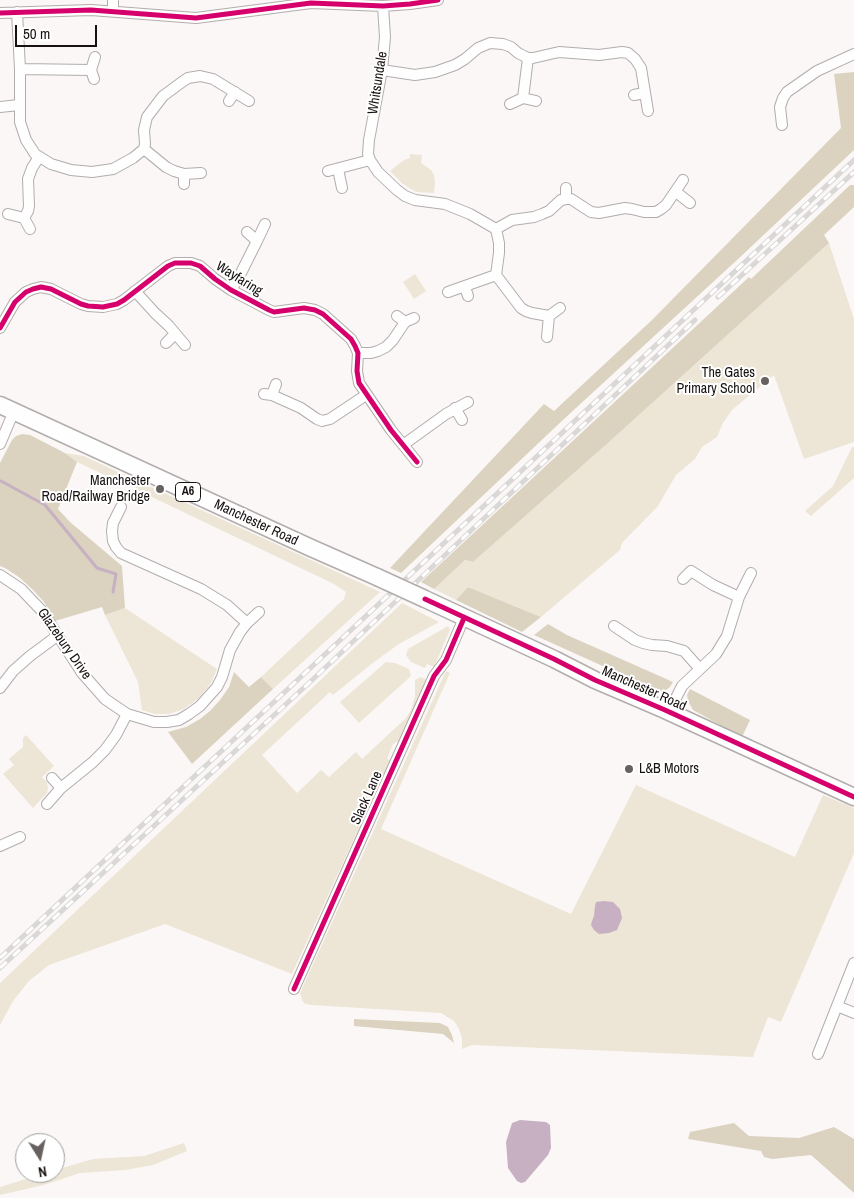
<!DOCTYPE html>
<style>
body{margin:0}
#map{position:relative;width:854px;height:1198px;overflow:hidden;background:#fbf7f6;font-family:"Archivo Narrow",sans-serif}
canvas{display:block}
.north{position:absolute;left:15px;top:1133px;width:50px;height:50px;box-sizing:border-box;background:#fff;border:1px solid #a2a09f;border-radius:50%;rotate:170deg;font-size:14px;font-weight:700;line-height:20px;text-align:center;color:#171110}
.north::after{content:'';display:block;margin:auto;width:18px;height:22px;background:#676260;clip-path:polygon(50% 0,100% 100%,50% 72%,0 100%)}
.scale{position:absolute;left:15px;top:25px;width:82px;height:22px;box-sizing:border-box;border:2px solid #171110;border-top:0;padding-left:6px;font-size:15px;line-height:18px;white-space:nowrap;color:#171110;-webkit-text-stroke:4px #fff;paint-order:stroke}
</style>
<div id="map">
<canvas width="854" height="1198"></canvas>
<div class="north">N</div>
<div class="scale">50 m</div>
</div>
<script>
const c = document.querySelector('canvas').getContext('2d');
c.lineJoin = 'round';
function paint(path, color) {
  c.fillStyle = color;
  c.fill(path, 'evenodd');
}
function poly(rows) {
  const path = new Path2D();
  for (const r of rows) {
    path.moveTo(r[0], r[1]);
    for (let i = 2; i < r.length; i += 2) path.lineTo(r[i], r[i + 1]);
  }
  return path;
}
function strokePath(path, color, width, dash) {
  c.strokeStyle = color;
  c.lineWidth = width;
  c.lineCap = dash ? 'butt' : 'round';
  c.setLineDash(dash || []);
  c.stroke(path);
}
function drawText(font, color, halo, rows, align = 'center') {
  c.font = font + ' "Archivo Narrow",sans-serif';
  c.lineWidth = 4;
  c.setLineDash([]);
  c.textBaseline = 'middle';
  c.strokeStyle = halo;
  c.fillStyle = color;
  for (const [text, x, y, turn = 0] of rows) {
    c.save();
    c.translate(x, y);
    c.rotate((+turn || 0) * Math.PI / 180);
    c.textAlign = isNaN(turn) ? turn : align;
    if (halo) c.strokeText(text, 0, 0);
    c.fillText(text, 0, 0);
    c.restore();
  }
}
const green = poly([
 [410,154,422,155,421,163,431,170,434,175,435,183,434,193,416,192,403,184,390,171,404,160,410,158],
 [829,243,854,319,854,442,804,459,774,375,732,410,723,423,717,437,702,447,695,459,676,475,658,506,622,543,620,550,541,617,468,587,456,600,434,589,465,560,473,562,608,443],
 [415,274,426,291,414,299,403,282],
 [852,447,854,447,854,478,811,516,805,511,833,486],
 [65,453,84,456,131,478,128,486,77,462],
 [138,481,335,571,380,592,273,689,261,677,344,599,346,592,334,584,135,489],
 [402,603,439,622,399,644,374,662,333,695,330,692,262,755,297,793,321,770,329,777,356,752,362,759,406,718,411,710,415,696,415,680,421,677,428,681,402,739,393,744,387,759,390,760,292,974,165,924,49,965,29,981,13,1001,0,1025,0,983],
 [125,608,217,669,211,683,199,698,184,709,169,714,155,714,142,710,138,682,105,615],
 [448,626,450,630,434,667,427,664,425,668,411,662,406,655,408,649],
 [386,662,395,663,409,669,411,676,359,723,340,702],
 [446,671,450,673,381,829,571,914,636,785,795,857,823,795,854,808,854,853,781,1022,768,1017,753,1057,472,1045,462,1049,462,1038,459,1029,454,1021,441,1013,312,1005,305,1004,302,1000,300,993],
 [26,735,54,766,42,777,47,782,48,788,47,793,33,808,3,774,14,765,9,759,23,747,23,738],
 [184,1143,187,1151,153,1165,125,1170,80,1173,44,1185,0,1195,0,1187,45,1173,55,1173,55,1170,93,1159,144,1156]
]);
const forest = poly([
 [854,72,854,150,737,260,564,419,401,573,390,568,544,404,554,411,652,320,841,128,834,74],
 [850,185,854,185,854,207,824,235,829,243,608,443,473,562,465,560,434,589,421,582,749,277,751,279],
 [22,434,30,435,65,453,77,462,58,509,70,522,122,566,125,608,105,615,102,607,55,621,44,602,33,590,19,577,5,568,0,566,0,463,12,440,16,436],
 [468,587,541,617,522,632,456,600],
 [548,624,567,635,673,682,670,687,665,691,660,692,534,635],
 [234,672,249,687,261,677,273,689,192,764,168,732,186,727,200,719,210,711,220,700,229,687],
 [690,689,750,720,742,737,693,710,688,701,687,695],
 [354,1019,440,1023,448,1027,452,1035,454,1043,443,1034,354,1026],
 [734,1123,749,1136,799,1138,834,1127,854,1139,854,1193,811,1155,772,1159,764,1157,761,1151,688,1139,690,1132]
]);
const water = poly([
 [604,901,613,902,620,909,622,918,617,930,609,933,599,934,594,930,591,925,592,921,594,916,595,906,596,902],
 [520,1120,546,1122,550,1125,551,1148,548,1155,525,1182,521,1183,517,1181,508,1168,506,1142,512,1123]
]);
const stream = poly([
 [1,481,45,505,97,568,116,574,113,592]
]);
const street = poly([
 [113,0,113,11],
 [383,6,385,37,382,70,369,140,368,154,370,160,378,172,397,190,405,196,415,200,445,204,470,214,496,229,499,243,499,253,496,275,448,292],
 [17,12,20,69,20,122,26,140,35,154,51,164,71,170,92,172,113,169,133,158,144,149,145,144,144,130,147,117,163,96,182,82,188,78,200,76,213,79,249,101],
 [0,13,91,10,196,18,311,3,383,6,410,4,438,0],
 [20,69,91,70],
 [382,70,415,75,435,72,455,65,465,59,478,48,490,43,503,44,511,47,518,53,528,58,533,58,559,52,599,55,622,52,628,53,635,59,641,68,648,111],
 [94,79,91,70,95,57],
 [634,95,644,93],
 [523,98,528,58],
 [229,101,235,92],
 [510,104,523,98,536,101],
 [0,107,19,105],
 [782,125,780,107,783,98,787,92,817,71,854,54],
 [144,149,166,167,174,171,184,174,201,173],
 [338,169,342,188],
 [328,171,370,160],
 [184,174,184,184],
 [566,188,566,199],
 [676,192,690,203],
 [8,214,24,218,30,229],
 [24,218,28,211,29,206,28,179,32,168,39,157],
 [496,229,512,220,534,217,542,214,549,211,561,200,566,199,571,199,591,212,599,213,625,208,632,209,644,212,656,212,661,209,666,205,683,180],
 [247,232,257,241],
 [496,275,521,308,526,311,532,313,549,316],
 [465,287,468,296],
 [231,290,239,277,257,241,265,224],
 [135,291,155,313,169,326,185,345],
 [397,316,405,322],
 [0,328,15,302,26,292,33,289,41,287,51,289,81,304,88,306,103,307,117,304,124,300,168,266,175,263,191,263,200,266,215,279,231,290,269,310,274,312,304,308,315,310,323,314,351,339,355,346,358,353,357,371,359,383,391,430,417,462],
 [547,337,549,316,560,308],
 [166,343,175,334],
 [358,353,371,353,378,351,386,347,393,340,405,322,414,318],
 [264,394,272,395,301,408,317,419,322,421,330,419,366,395],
 [272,395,276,384],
 [455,408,462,420],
 [0,444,14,411],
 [403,445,446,414,468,402],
 [121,507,113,523,112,531,113,541,116,547,121,553,201,589,227,605,247,623],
 [0,575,21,589,42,611,82,673,105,699,127,714,154,722,167,722,179,720,189,714,200,706,217,687,222,677,230,650,240,632,247,623,259,612],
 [683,579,691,571,713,585,739,597],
 [614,626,635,640,643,643,652,645,667,646,684,651,700,669],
 [0,688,13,671,30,656,57,636],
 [669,712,682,686,716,654,727,636,739,597,751,573],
 [52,778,61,788],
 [47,804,61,788,93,762,105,750,116,735,127,714],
 [0,846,20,837],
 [294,989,434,676,446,660,464,618],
 [837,1006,854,1013],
 [818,1054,854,963]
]);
const primary = poly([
 [0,405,309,547,377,577],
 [425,599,554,659,595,680,665,710,854,797]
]);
const rail = poly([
 [718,297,854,172],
 [0,958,854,160],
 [0,968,310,682,695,320]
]);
const primaryBridge = poly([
 [377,577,425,599]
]);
const cycleway = poly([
 [0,13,91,10,196,18,311,3,383,6,410,4,438,0],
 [0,328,15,302,26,292,33,289,41,287,51,289,81,304,88,306,103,307,117,304,124,300,168,266,175,263,191,263,200,266,215,279,231,290,269,310,274,312,304,308,315,310,323,314,351,339,355,346,358,353,357,371,359,383,391,430,417,462],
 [425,599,554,659,595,680,665,710,854,797],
 [294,989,434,676,446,660,464,618]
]);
const markers = [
 [765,381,5,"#676260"],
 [160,489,5,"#676260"],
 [629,769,5,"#676260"]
];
const shields = [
 [188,492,25]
];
const shieldNames = [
 ["A6",188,492]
];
const streetNames = [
 ["Whitsundale",378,83,-81],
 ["Wayfaring",239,279,32],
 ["Manchester Road",256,523,25],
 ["Glazebury Drive",64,644,55],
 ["Manchester Road",644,689,24],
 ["Slack Lane",367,798,-66]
];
const poiNames = [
 ["The Gates",755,373],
 ["Primary School",755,389],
 ["Manchester",150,481],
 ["Road/Railway Bridge",150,497],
 ["L&B Motors",639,769,"left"]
];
paint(green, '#ede6d6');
paint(forest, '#dbd3c0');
paint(water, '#c6b0c1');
strokePath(stream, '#c6b0c1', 3);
strokePath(street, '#b2adac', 12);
strokePath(primary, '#b2adac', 19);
strokePath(street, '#fefefe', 10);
strokePath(primary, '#fefefe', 16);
strokePath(rail, '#dad8d7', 5);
strokePath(rail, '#fff', 3, [9]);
strokePath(primaryBridge, '#b2adac', 19, []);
strokePath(primaryBridge, '#fefefe', 16);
strokePath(cycleway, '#d6006c', 5);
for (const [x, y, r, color] of markers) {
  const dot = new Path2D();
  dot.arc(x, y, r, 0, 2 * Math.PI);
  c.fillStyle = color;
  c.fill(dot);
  strokePath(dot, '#fff', 2);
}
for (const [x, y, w] of shields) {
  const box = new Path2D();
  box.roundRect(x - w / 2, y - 9.5, w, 19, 4);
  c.fillStyle = '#fff';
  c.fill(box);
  strokePath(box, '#171110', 1);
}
drawText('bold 12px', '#171110', null, shieldNames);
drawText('14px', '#171110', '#fff', streetNames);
drawText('14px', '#171110', '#fff', poiNames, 'right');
</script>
